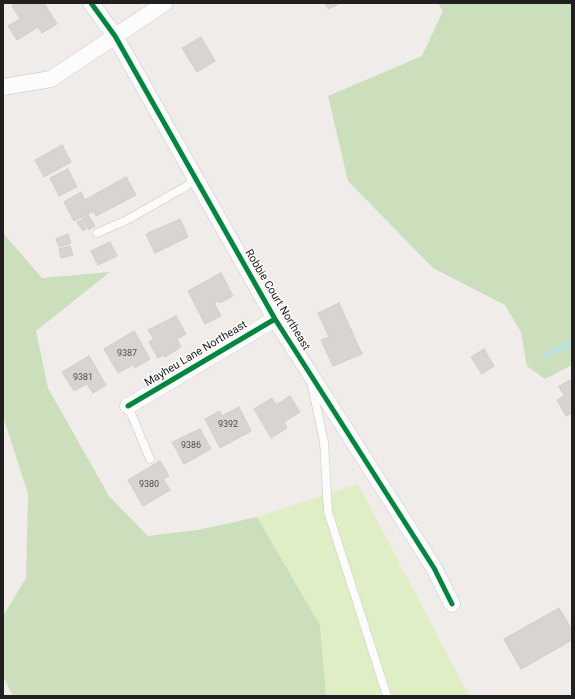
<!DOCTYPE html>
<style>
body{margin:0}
#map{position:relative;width:575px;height:699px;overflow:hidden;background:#efece9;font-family:Roboto,sans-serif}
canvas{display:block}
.frame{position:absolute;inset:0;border:4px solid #202020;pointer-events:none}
</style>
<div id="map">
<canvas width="575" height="699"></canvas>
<div class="frame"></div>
</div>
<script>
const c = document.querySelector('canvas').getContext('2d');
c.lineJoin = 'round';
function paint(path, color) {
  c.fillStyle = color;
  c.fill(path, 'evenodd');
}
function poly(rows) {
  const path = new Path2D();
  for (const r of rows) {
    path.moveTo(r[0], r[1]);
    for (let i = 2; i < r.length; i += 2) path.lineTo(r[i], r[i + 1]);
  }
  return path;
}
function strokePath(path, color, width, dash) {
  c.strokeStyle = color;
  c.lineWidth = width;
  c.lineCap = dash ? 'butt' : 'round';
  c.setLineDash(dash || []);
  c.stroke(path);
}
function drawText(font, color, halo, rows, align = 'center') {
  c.font = font + ' Roboto,sans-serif';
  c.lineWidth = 3;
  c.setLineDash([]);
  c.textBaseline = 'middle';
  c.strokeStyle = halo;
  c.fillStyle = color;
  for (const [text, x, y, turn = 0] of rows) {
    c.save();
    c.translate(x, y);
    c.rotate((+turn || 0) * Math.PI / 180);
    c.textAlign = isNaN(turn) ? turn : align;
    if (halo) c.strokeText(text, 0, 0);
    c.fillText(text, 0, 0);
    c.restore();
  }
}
const grass = poly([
 [358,484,469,696,326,696,320,625,257,517]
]);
const forest = poly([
 [438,3,572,3,572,365,545,379,527,366,521,332,505,305,433,268,348,181,328,96,422,56,443,11],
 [3,233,42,278,110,272,36,331,48,388,109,496,148,536,198,530,257,517,320,625,326,696,13,696,3,676,3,616,26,578,28,494,3,416]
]);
const stream = poly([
 [544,357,572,342]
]);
const building = poly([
 [16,3,44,3,57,24,42,33,38,27,17,40,8,26,20,19,12,6,16,3],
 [325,3,336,3,337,5,328,9,325,3],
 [201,37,215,61,197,72,182,48,201,37],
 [62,145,71,162,44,177,35,160,62,145],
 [68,169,77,187,59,196,50,178,68,169],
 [126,177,136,195,96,216,94,211,74,221,64,202,81,192,85,200,126,177],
 [88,215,95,226,89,230,82,219,88,215],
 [180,219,188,237,155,253,146,234,180,219],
 [81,220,86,229,83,231,77,222,81,220],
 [68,234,71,243,59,247,56,239,68,234],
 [110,242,117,256,98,265,91,251,110,242],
 [70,246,73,255,61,258,59,249,70,246],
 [221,273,233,296,220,303,219,301,214,303,221,316,205,324,188,291,221,273],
 [339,303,362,354,333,366,321,340,329,337,318,313,339,303],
 [176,316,186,334,177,339,181,347,165,357,164,355,158,358,149,342,154,339,148,330,176,316],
 [134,331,150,359,135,368,133,365,118,373,104,349,134,331],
 [484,349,494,366,482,374,471,357,484,349],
 [89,356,106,385,93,393,87,384,74,391,62,372,89,356],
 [572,379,572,413,566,416,557,400,564,396,559,386,572,379],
 [290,396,300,412,284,422,287,428,271,438,254,409,272,398,276,405,290,396],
 [239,407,251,431,220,448,205,419,220,411,222,416,239,407],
 [200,429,211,449,184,464,172,442,200,429],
 [160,461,169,476,163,479,170,490,143,506,128,480,160,461],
 [559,608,572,630,572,640,521,669,504,639,559,608]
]);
const service = poly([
 [97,233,125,221,185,187,196,178],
 [312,386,324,442,328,512,387,696],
 [128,406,150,459]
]);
const minor = poly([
 [91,3,115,36,275,319,434,568,452,604],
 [3,87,51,79,165,3],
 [128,406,275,319]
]);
const cycleway = poly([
 [91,3,115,36,275,319,434,568,452,604],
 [128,406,275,319]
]);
const numberNames = [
 ["9387",127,354],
 ["9381",83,378],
 ["9392",228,425],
 ["9386",191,446],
 ["9380",149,485]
];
const streetNames = [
 ["Robbie Court Northeast",277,300,59],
 ["Mayheu Lane Northeast",196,354,-31]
];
paint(grass, '#dfeec5');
paint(forest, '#ccdfbc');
strokePath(stream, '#bae0e5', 4.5);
paint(building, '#d7d4d2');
strokePath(building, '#d2cdca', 1);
strokePath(service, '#c7c6c5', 9);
strokePath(minor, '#c7c6c5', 17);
strokePath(service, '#fdfcfc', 8);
strokePath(minor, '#fdfcfc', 16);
strokePath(cycleway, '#00873e', 5);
drawText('9px', '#4e4d4c', null, numberNames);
drawText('11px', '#202020', '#fff', streetNames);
</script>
